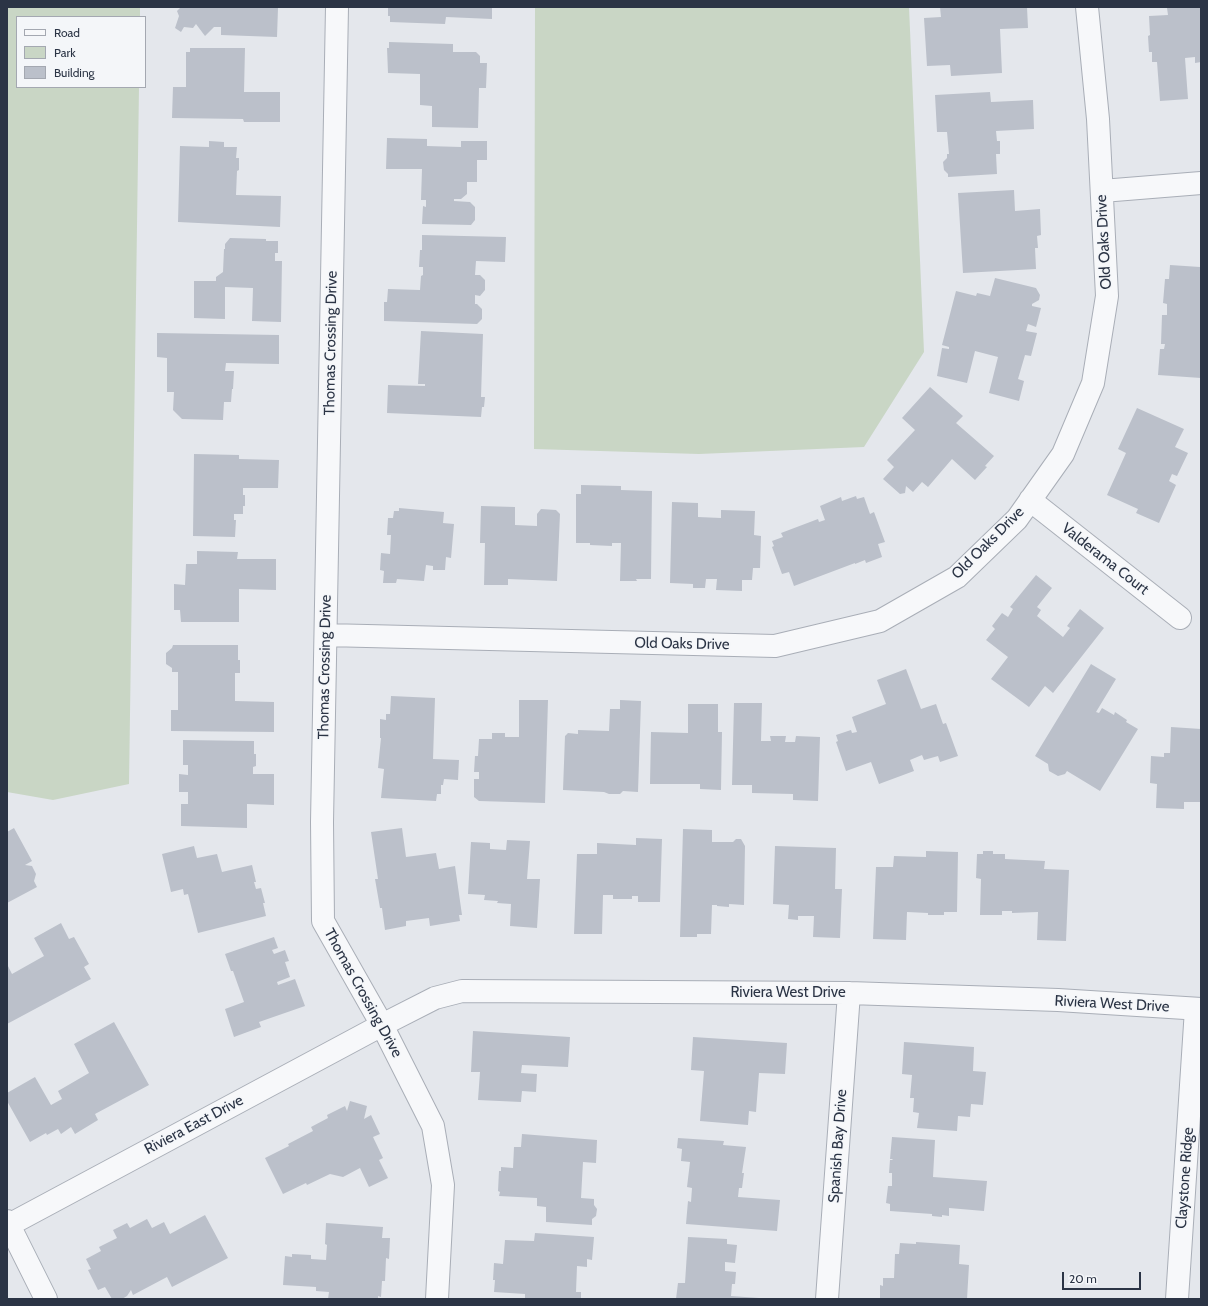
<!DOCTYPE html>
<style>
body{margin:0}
#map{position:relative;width:1208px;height:1306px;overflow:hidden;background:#e4e7ec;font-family:Cabin,sans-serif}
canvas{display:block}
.frame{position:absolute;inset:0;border:8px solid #2b3445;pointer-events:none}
.legend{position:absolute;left:16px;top:16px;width:130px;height:72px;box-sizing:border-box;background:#f4f6f9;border:1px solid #a4a8b1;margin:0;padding:5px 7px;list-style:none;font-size:12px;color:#2b3445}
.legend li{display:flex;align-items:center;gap:8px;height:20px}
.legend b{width:20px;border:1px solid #a4a8b1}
.scale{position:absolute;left:1062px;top:1272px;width:79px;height:18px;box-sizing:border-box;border:2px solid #2b3445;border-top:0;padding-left:5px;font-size:12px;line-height:14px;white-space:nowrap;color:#2b3445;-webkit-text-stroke:3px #f4f6f9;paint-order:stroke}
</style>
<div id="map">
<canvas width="1208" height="1306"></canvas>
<div class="frame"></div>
<ul class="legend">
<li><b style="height:5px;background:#f7f8fa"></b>Road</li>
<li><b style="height:11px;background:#c9d6c5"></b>Park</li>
<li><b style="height:11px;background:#bbc0ca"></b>Building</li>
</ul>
<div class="scale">20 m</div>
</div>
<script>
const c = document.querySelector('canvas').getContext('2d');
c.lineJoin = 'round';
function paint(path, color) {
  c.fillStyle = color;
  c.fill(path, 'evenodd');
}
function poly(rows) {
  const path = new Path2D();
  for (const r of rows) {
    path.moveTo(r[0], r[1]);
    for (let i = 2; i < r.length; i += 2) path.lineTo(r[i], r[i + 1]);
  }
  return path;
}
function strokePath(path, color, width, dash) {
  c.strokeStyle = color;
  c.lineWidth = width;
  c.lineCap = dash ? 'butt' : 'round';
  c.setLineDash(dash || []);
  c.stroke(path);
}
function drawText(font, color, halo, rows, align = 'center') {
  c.font = font + ' Cabin,sans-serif';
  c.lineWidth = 3;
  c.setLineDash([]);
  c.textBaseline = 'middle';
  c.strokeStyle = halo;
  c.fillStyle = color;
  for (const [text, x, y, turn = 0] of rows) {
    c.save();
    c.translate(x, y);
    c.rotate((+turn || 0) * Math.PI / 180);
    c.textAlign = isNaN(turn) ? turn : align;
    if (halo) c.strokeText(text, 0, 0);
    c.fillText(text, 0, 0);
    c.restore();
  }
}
const green = poly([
 [7,7,140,7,140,17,17,17,17,87,139,87,129,784,53,800,7,792],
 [535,7,909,7,924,352,864,447,699,454,534,449]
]);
const building = poly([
 [181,7,278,8,277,37,221,35,221,27,214,27,205,36,196,24,193,28,184,27,181,32,175,28,179,16,177,11],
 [388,7,492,7,492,19,446,17,445,24,390,22,390,16,388,16],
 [940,7,1027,7,1028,28,1000,29,1002,73,951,76,950,65,927,66,924,18,941,17],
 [1201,7,1201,62,1195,63,1195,57,1185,58,1188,99,1160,101,1157,62,1152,62,1152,52,1149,52,1148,36,1150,35,1149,16,1168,15,1167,8],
 [389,42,453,44,453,52,476,52,480,56,480,63,487,63,486,88,479,88,478,128,432,127,432,106,420,105,420,74,388,73,387,48,389,48],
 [190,48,245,48,244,92,280,92,280,122,244,122,243,119,172,118,173,87,186,87,186,52,190,52],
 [990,92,991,102,1033,100,1034,129,996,131,997,141,1000,141,1000,154,996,154,997,174,948,177,948,174,944,170,943,162,947,158,947,154,949,154,947,132,937,132,935,95],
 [387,138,427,139,427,146,461,147,461,141,487,141,487,160,477,160,477,182,467,182,467,194,461,199,454,199,454,201,470,202,475,207,475,220,471,225,422,224,423,206,426,207,426,200,421,200,422,169,386,169],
 [209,141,224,142,224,147,237,147,236,158,239,158,239,170,237,171,236,195,281,196,280,227,178,222,180,146,209,147],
 [1014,190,1015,211,1040,209,1041,235,1037,236,1038,248,1035,248,1036,269,963,273,958,193],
 [422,235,506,237,505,262,476,261,475,275,480,275,485,280,485,290,480,296,475,295,475,304,477,304,482,309,482,319,477,324,384,321,384,302,387,302,388,289,420,290,421,276,423,275,423,267,419,267,420,250,422,250],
 [230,238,266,239,266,241,278,241,278,253,275,253,275,261,282,261,281,322,252,321,253,288,225,287,225,319,194,318,194,281,216,281,216,277,223,272,224,249,225,249,225,244],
 [1170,265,1200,267,1201,378,1158,375,1160,349,1164,349,1165,344,1161,344,1162,315,1167,315,1167,304,1163,303,1165,279,1169,279],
 [995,278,1036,288,1040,295,1039,300,1032,304,1032,306,1041,308,1036,327,1028,324,1026,331,1037,333,1031,356,1025,355,1018,379,1024,381,1019,401,989,393,998,357,975,351,967,383,937,376,942,348,949,349,949,347,942,345,956,291,976,296,977,293,990,296],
 [421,331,483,334,481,397,485,397,484,407,482,407,481,417,387,413,388,385,425,386,425,384,418,384],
 [157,333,279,335,279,364,226,363,225,371,234,371,233,389,232,389,231,402,224,402,223,420,182,419,173,410,174,392,167,392,167,358,157,357],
 [930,387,963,416,956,423,994,456,985,466,987,467,975,480,952,459,928,487,922,482,913,492,906,486,905,493,900,494,883,479,894,467,887,460,915,430,902,418],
 [1137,408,1184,429,1175,447,1188,453,1177,476,1172,474,1169,481,1176,485,1159,523,1136,513,1138,509,1107,495,1126,453,1118,449],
 [194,454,239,455,239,459,279,460,278,488,243,488,243,495,245,495,245,506,243,506,243,514,234,514,234,520,236,520,235,537,193,536],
 [581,485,621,486,621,490,652,491,651,579,636,579,637,581,620,581,621,543,612,543,612,546,590,545,590,543,576,543,576,494,581,494],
 [856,496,857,499,864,497,870,514,874,512,885,542,878,544,882,557,866,563,865,560,855,564,855,563,794,586,789,572,782,574,772,547,774,546,772,541,783,537,781,533,818,519,819,522,825,520,820,506,841,497,842,501],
 [672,502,698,503,698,517,721,518,721,510,755,511,754,535,761,536,760,568,753,568,752,580,742,580,742,591,716,590,717,579,706,579,705,588,693,588,693,584,670,583],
 [481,506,515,507,515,525,537,526,537,514,541,509,556,510,560,514,557,581,508,579,508,585,484,585,485,543,480,543],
 [399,508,444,512,443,523,454,524,451,558,446,557,445,570,433,570,433,566,426,565,424,581,397,579,396,583,383,583,384,571,380,570,381,553,390,554,391,535,387,535,388,518,393,518,394,511,399,511],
 [197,551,238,552,237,559,276,559,276,590,239,589,239,622,181,622,180,610,174,610,174,584,185,585,186,564,197,564],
 [1036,575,1052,588,1037,607,1041,610,1037,616,1063,637,1070,628,1067,626,1080,609,1104,628,1053,693,1045,686,1029,707,991,679,1008,657,986,640,995,629,992,626,1002,613,1008,617,1013,609,1010,607],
 [173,645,238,645,238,660,240,660,240,673,235,673,235,701,274,702,274,732,171,731,171,710,178,710,178,672,172,672,172,668,166,664,166,653,172,648],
 [1091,664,1116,679,1096,712,1099,713,1102,708,1114,715,1115,712,1127,720,1126,722,1138,729,1100,791,1067,771,1065,774,1058,776,1049,771,1048,764,1035,756],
 [906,669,921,709,936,704,943,724,946,723,958,756,940,762,938,756,924,760,922,755,910,760,914,771,879,784,871,762,846,771,836,742,838,741,836,735,851,730,852,733,857,732,852,717,886,704,877,680],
 [391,696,435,698,433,759,459,760,458,780,444,779,443,785,441,785,441,794,437,794,436,801,381,798,384,769,378,768,381,738,380,738,380,719,386,720,386,714,390,714],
 [519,700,548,700,545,803,479,801,474,797,474,779,479,779,479,772,474,772,475,756,478,756,479,739,492,739,492,733,505,733,505,737,519,737],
 [620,700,641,701,638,792,623,791,620,794,609,794,604,792,563,790,565,736,568,733,578,734,578,730,609,731,610,709,620,709],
 [734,703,762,703,761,741,771,741,770,736,786,736,785,742,795,742,796,736,820,737,818,801,793,800,793,794,752,793,752,785,732,785],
 [688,704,718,704,718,732,722,732,721,790,700,789,700,784,650,784,651,732,688,733],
 [1171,727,1201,729,1201,802,1184,802,1184,809,1156,808,1157,784,1150,783,1151,756,1164,757,1164,753,1170,753],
 [183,740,254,741,254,754,256,754,256,766,253,767,253,774,274,774,274,805,247,804,247,828,181,826,181,804,188,804,188,792,179,792,179,774,188,775,188,765,183,765],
 [14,828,32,861,25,865,32,866,36,874,34,881,37,887,7,903,7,832],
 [402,828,406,857,436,853,439,869,455,866,462,915,459,915,460,921,430,926,429,918,406,921,406,926,385,930,382,908,380,908,375,879,378,879,371,832],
 [683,829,712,830,712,842,733,842,736,839,741,839,745,846,744,905,729,904,729,907,717,906,717,905,712,905,711,934,697,934,697,937,680,937],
 [636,838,662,839,660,902,638,902,638,896,632,896,632,899,613,899,613,895,603,895,602,934,574,934,577,854,597,854,597,843,636,845],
 [507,840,530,841,527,879,540,879,537,928,510,926,511,904,497,903,498,901,484,900,485,895,468,894,471,842,490,843,490,849,506,850],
 [194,846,197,858,217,854,222,872,252,865,256,882,254,882,256,889,261,888,265,903,263,903,266,916,198,933,188,894,184,895,183,889,171,892,162,854],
 [775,846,836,848,835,889,842,889,840,938,813,937,814,916,798,916,798,920,788,919,789,905,773,904],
 [926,851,958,852,957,912,944,912,944,915,928,915,928,913,907,912,906,940,873,939,876,867,893,867,894,856,926,857],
 [983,851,993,851,993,854,1005,854,1005,859,1045,861,1044,869,1069,870,1066,941,1037,940,1038,912,1012,913,1012,911,1002,911,1002,915,980,915,981,879,976,878,977,854,983,854],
 [61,923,69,939,74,937,89,964,84,967,91,979,7,1024,7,964,12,974,44,956,34,938],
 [274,937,278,948,272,950,274,954,285,950,289,961,285,962,290,977,277,982,278,985,295,979,305,1006,259,1022,261,1027,234,1037,225,1009,244,1002,233,971,231,971,225,954],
 [114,1022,149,1085,95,1114,98,1120,75,1134,71,1127,61,1134,58,1129,47,1135,46,1133,30,1142,7,1101,7,1093,35,1077,51,1105,62,1099,58,1091,89,1073,74,1044],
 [473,1031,570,1037,568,1067,522,1065,521,1073,537,1074,536,1092,522,1091,521,1102,478,1100,480,1072,471,1072],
 [693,1037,787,1043,785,1074,759,1073,756,1112,749,1111,748,1125,700,1121,704,1071,691,1070],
 [904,1042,974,1047,973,1071,986,1072,983,1105,971,1104,970,1117,958,1116,957,1131,917,1128,919,1113,913,1112,914,1098,910,1098,912,1075,902,1074],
 [350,1101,367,1106,364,1119,371,1115,380,1134,373,1137,383,1158,379,1160,388,1178,369,1187,360,1168,343,1177,330,1174,307,1185,306,1183,283,1194,265,1158,289,1146,288,1144,313,1131,311,1127,328,1118,327,1115,345,1106,347,1111],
 [522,1134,597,1140,596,1163,583,1162,581,1198,594,1199,594,1205,597,1209,596,1216,592,1219,592,1225,546,1222,546,1207,537,1206,537,1198,499,1196,500,1192,498,1191,499,1171,501,1171,501,1167,513,1168,514,1147,521,1147],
 [892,1137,935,1140,933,1177,987,1181,984,1211,949,1208,949,1216,942,1215,942,1217,932,1216,932,1214,890,1211,890,1204,886,1203,888,1186,892,1186,892,1173,889,1173,890,1160,892,1160,893,1159,890,1159],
 [678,1138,724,1141,723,1145,746,1147,742,1173,744,1173,742,1188,739,1188,738,1197,780,1200,777,1231,686,1224,688,1201,691,1202,692,1188,687,1187,690,1162,681,1161,682,1149,677,1148],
 [205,1215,228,1258,172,1287,167,1277,133,1295,131,1290,127,1296,122,1299,112,1299,105,1287,98,1290,88,1270,91,1269,86,1259,101,1251,99,1247,117,1238,113,1230,127,1223,130,1228,147,1219,152,1228,164,1222,170,1234],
 [326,1223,383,1227,382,1238,390,1238,389,1259,386,1258,385,1281,382,1281,381,1297,378,1296,378,1299,328,1299,329,1292,316,1291,316,1287,283,1285,285,1256,292,1257,292,1254,311,1255,311,1259,326,1260,327,1245,325,1244],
 [535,1233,594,1237,592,1260,587,1259,587,1267,577,1266,576,1292,581,1292,581,1299,525,1299,525,1294,494,1292,495,1280,493,1280,494,1263,503,1264,505,1240,534,1241],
 [688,1237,727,1239,727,1244,737,1245,735,1263,725,1262,725,1271,736,1272,735,1284,732,1284,731,1296,759,1298,759,1299,676,1299,678,1283,685,1283],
 [916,1242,960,1245,959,1264,969,1265,967,1299,880,1299,880,1285,883,1286,883,1278,894,1278,895,1254,899,1254,900,1243,916,1244]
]);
const street = poly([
 [337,7,322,822,323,921,382,1025,433,1126,443,1185,437,1299],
 [1102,191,1201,183],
 [1030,500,1180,618],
 [326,635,775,646,880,621,957,577,1017,519,1063,454,1093,383,1107,296,1098,119,1087,7],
 [7,1221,46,1299],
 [7,1226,382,1025,435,998,462,991,849,993,1058,1000,1201,1009],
 [827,1299,849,993],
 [1177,1299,1196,1009]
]);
const streetNames = [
 ["Old Oaks Drive",1104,242,-93],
 ["Thomas Crossing Drive",331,343,-89],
 ["Old Oaks Drive",988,543,-45],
 ["Valderama Court",1105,559,38],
 ["Old Oaks Drive",682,644,1],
 ["Thomas Crossing Drive",325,667,-89],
 ["Thomas Crossing Drive",363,993,61],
 ["Riviera West Drive",788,993],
 ["Riviera West Drive",1112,1004,3],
 ["Riviera East Drive",194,1125,-28],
 ["Spanish Bay Drive",838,1146,-86],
 ["Claystone Ridge",1185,1178,-86]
];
paint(green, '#c9d6c5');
paint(building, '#bbc0ca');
strokePath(street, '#a9aeb7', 24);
strokePath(street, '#f7f8fa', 22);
drawText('15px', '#2b3445', '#f4f6f9', streetNames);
</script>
